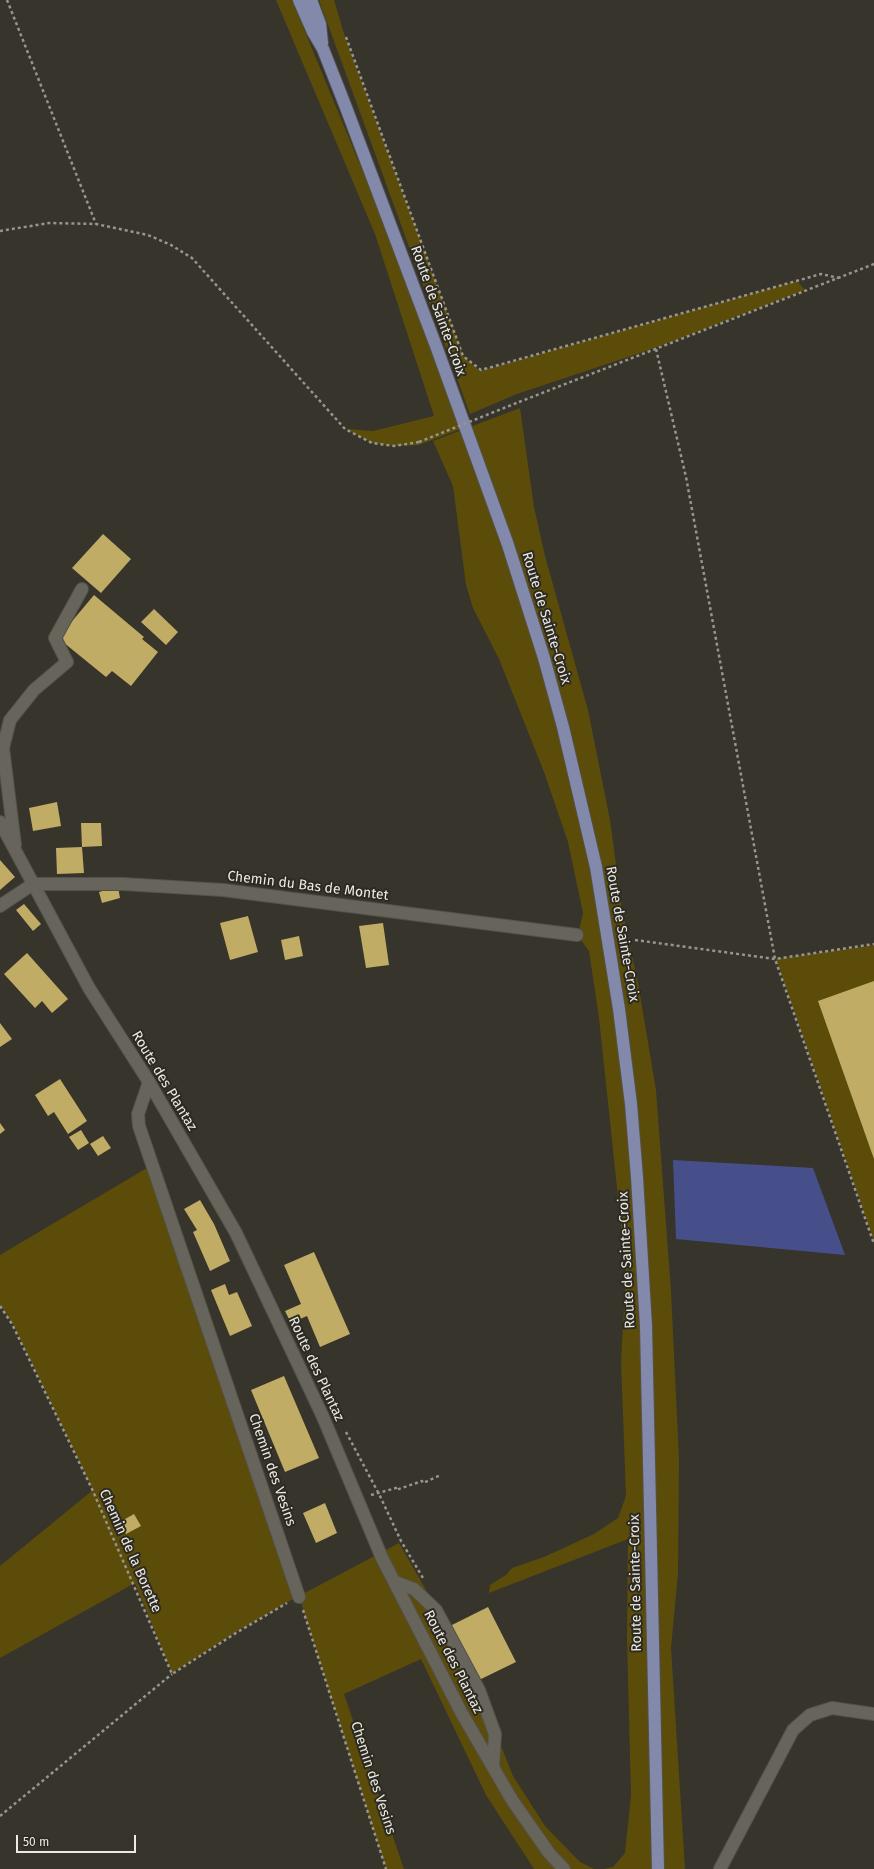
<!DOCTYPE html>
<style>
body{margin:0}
#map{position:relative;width:874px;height:1869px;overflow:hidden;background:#37342c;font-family:"Fira Sans",sans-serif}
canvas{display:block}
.scale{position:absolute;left:16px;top:1835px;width:120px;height:18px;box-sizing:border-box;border:2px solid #ebeae4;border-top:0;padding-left:5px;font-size:12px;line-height:14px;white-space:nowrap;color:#ebeae4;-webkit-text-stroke:3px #2d2a22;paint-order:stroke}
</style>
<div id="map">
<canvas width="874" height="1869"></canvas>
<div class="scale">50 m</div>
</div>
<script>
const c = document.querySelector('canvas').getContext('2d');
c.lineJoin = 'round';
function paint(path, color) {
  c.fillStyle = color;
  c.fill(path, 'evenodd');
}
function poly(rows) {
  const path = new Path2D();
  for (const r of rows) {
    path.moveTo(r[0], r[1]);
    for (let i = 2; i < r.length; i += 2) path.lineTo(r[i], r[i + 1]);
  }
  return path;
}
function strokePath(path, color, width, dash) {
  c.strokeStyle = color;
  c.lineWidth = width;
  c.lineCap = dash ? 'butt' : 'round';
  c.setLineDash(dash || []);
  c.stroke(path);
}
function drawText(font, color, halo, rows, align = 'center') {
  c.font = font + ' "Fira Sans",sans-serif';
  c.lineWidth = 4;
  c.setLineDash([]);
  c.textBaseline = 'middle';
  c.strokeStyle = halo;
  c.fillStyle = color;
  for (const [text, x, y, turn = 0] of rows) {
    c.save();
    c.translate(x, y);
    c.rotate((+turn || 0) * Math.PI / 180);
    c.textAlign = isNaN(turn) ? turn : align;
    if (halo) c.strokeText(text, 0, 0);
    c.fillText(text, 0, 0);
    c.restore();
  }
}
const green = poly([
 [276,0,292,0,435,347,463,428,419,445,394,446,372,443,346,429,373,431,434,416,375,234],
 [319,0,334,0,345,37,463,356,480,371,797,281,805,290,655,348,517,394,470,414],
 [520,408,534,507,545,556,588,710,610,820,622,909,638,983,656,1090,671,1291,679,1459,678,1573,671,1648,685,1869,604,1869,613,1867,625,1853,631,1795,627,1638,628,1539,489,1593,490,1585,506,1575,512,1568,544,1557,594,1534,618,1518,626,1496,621,1361,626,1272,599,1018,589,951,578,936,583,913,568,842,544,772,499,659,473,608,466,585,453,486,433,441],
 [874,945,874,1241,776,959],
 [152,1165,298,1596,236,1632,172,1673,135,1583,0,1658,0,1566,93,1490,13,1324,0,1305,0,1255],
 [399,1543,426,1590,435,1617,476,1698,491,1739,501,1746,513,1776,545,1826,580,1862,594,1869,534,1869,486,1795,421,1659,344,1694,404,1869,386,1869,299,1596]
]);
const water = poly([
 [673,1160,813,1168,845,1255,676,1239]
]);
const building = poly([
 [103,534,131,559,101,593,72,568],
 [94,595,144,637,142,639,158,652,131,686,112,671,106,677,58,638],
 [154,609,178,632,166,645,141,622],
 [57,802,61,826,33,831,29,808],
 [81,823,101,823,102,846,82,847],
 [82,847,84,873,57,874,56,848],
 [0,860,15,877,0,890],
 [118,887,120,898,102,903,99,892],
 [24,904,41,924,33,931,16,910],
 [248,916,258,952,230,960,220,923],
 [383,923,389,965,366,968,359,926],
 [299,936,303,956,285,960,281,940],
 [27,953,68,999,52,1013,42,1001,35,1008,4,974],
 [874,981,874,1159,818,1001],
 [0,1023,12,1039,0,1047],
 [60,1079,87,1121,68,1134,54,1112,48,1116,35,1095],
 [0,1123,5,1130,0,1134],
 [81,1130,89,1143,78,1150,69,1137],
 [103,1136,111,1148,98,1156,90,1144],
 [200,1200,214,1224,230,1261,210,1271,193,1232,197,1230,184,1209],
 [314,1252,350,1334,320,1347,307,1316,291,1323,285,1311,301,1304,284,1265],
 [225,1284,229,1295,237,1292,252,1326,230,1336,211,1290],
 [284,1376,319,1458,285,1472,251,1390],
 [325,1503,337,1533,316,1543,303,1513],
 [134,1514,141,1526,126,1534,120,1522],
 [488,1607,516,1662,477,1681,450,1626]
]);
const path = poly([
 [7,0,96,224],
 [346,37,463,356,481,370,821,274,839,278],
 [0,231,49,223,96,224,148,235,171,245,192,258,345,429,372,443,394,446,419,442],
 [656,349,686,477,775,959,874,1244],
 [519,402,874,264],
 [635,940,775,959,874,944],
 [0,1306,12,1324,92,1489,172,1674,236,1633,287,1603],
 [346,1432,380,1496,401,1541,423,1578],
 [371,1495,396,1488,396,1490,422,1481,423,1483,441,1475],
 [303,1610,386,1869],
 [0,1816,172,1674]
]);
const minor = poly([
 [3,748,15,845],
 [0,749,3,748,10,720,34,690,67,662,55,638,82,589],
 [0,822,89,988,149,1082,236,1233,323,1417,382,1558,461,1712,512,1800,549,1853,564,1869],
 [33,884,123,884,223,890,577,935],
 [0,906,33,884],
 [149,1082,138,1114,139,1126,299,1597],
 [395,1582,414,1589,436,1610,479,1690,495,1734,493,1767],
 [720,1869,793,1730,810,1715,832,1708,874,1714]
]);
const major = poly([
 [299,0,313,32,323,49,345,105,436,346,508,545,544,658,563,727,596,867,619,1009,631,1104,637,1177,646,1326,658,1869],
 [311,0,320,24,322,43]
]);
const pathBridge = poly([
 [419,442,519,402]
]);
const streetNames = [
 ["Route de Sainte-Croix",438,311,70],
 ["Route de Sainte-Croix",546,618,73],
 ["Chemin du Bas de Montet",308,886,7],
 ["Route de Sainte-Croix",622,934,80],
 ["Route des Plantaz",164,1081,59],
 ["Route de Sainte-Croix",627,1260,-93],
 ["Route des Plantaz",316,1369,65],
 ["Chemin des Vesins",272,1470,71],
 ["Chemin de la Borette",130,1551,66],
 ["Route de Sainte-Croix",636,1583,-91],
 ["Route des Plantaz",453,1662,63],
 ["Chemin des Vesins",373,1778,72]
];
paint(green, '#5b4c0a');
paint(water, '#474f8a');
paint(building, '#c0ac64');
strokePath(minor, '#53524a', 14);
strokePath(major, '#53524a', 14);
strokePath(path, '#97958e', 2.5, [3, 3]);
strokePath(minor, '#67645b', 12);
strokePath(major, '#8389aa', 12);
strokePath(pathBridge, '#97958e', 2.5, [3, 3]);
drawText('14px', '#ebeae4', '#2d2a22', streetNames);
</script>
